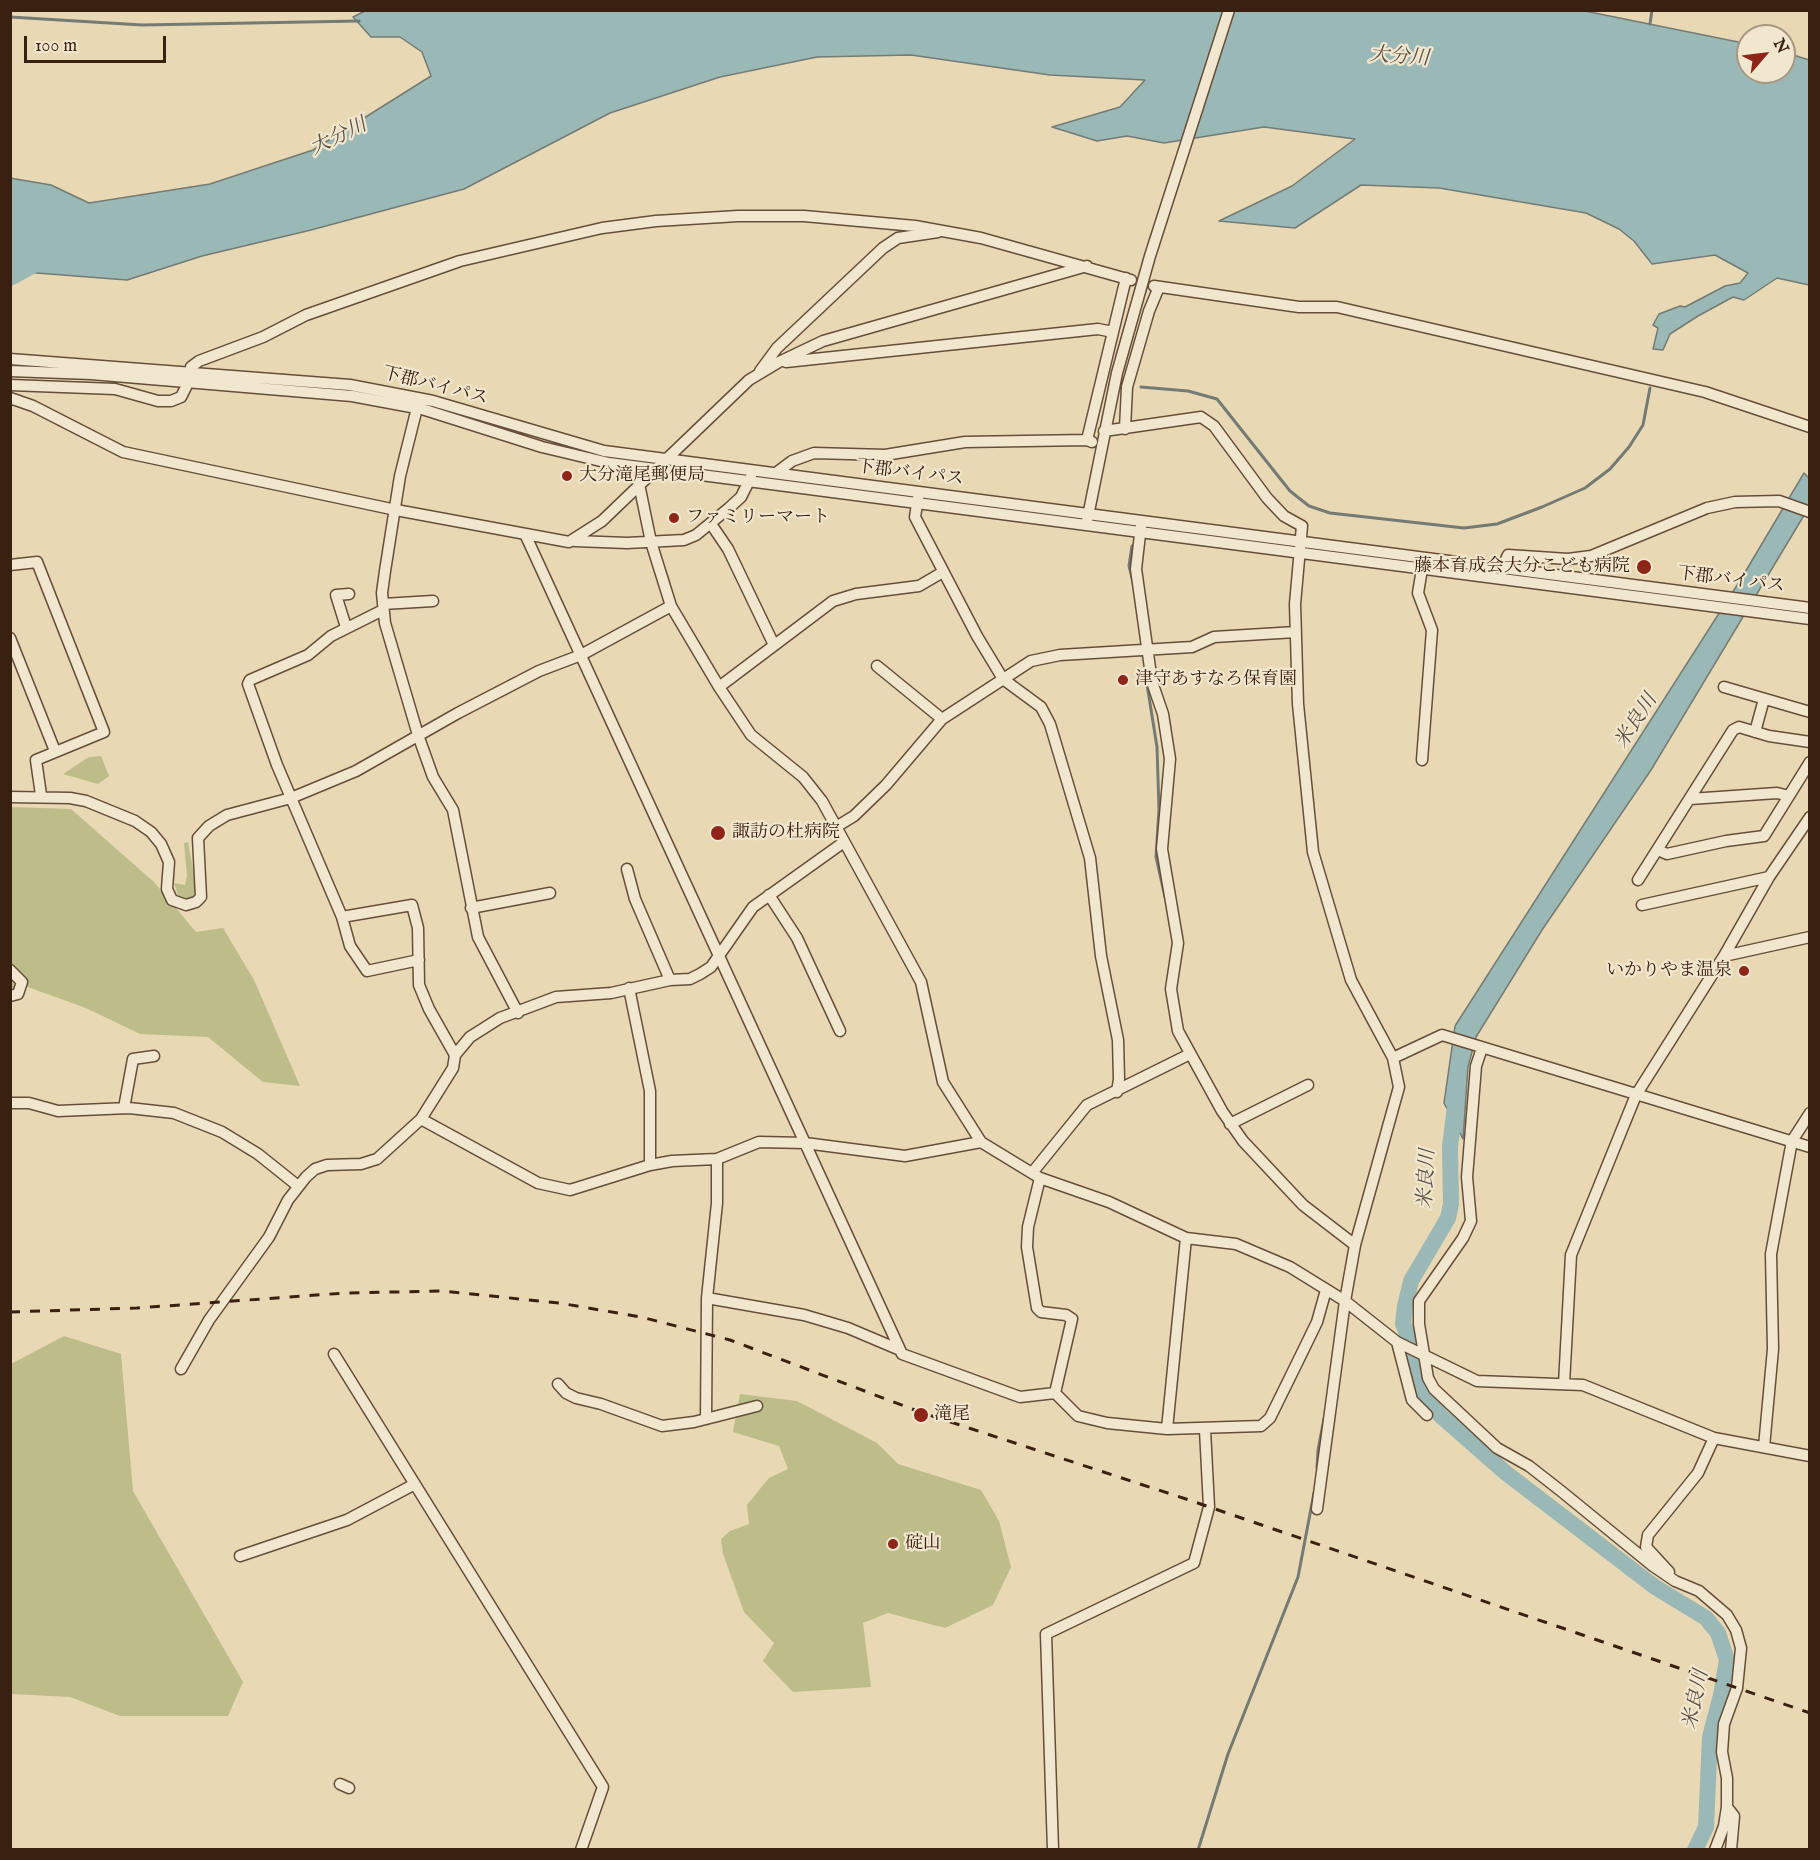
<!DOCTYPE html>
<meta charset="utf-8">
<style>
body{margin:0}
#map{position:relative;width:1820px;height:1860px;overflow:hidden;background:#e9d8b4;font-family:"IM FELL English",serif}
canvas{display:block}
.frame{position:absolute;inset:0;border:12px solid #3a2011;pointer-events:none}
.north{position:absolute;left:1736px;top:24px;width:60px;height:60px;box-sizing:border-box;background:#f1e6ce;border:2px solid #a89782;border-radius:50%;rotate:62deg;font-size:16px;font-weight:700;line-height:24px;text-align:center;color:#3a2011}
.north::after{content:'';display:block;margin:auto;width:21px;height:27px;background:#8f2418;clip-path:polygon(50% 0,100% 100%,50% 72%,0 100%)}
.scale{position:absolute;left:24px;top:36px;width:142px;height:27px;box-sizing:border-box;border:3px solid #3a2011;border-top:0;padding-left:8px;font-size:18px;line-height:21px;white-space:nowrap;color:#3a2011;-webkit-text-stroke:4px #f1e6ce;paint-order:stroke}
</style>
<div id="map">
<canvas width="1820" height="1860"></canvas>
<div class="frame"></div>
<div class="north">N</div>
<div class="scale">100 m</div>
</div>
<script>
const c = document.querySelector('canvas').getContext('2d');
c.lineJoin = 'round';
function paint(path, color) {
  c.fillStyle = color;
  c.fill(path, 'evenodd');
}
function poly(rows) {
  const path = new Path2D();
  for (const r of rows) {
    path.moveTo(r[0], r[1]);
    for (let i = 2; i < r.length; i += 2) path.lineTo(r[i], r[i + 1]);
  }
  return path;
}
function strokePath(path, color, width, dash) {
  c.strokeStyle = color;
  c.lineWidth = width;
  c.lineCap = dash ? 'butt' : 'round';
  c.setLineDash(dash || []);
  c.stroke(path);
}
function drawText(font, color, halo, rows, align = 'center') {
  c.font = font + ' "IM FELL English","Noto Serif JP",serif';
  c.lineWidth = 4.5;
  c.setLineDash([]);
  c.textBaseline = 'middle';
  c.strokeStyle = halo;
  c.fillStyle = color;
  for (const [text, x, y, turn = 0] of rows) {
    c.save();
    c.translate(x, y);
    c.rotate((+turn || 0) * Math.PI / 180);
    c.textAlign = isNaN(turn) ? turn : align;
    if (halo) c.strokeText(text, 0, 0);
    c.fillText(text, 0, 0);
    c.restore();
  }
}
const green = poly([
 [101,756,109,776,98,784,63,774,89,757],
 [11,807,71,809,154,882,196,932,223,928,254,980,300,1086,263,1082,208,1037,140,1034,86,1008,22,985,11,992],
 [188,842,197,891,191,899,179,898,174,883,185,885,187,876,184,843],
 [64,1336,121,1354,133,1491,243,1682,228,1716,120,1716,70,1697,11,1694,11,1364],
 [740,1394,797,1401,877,1443,898,1464,981,1490,999,1521,1011,1567,993,1605,945,1628,888,1613,863,1623,871,1687,793,1692,763,1661,774,1643,744,1612,723,1554,721,1539,730,1531,749,1524,747,1505,769,1478,788,1469,779,1446,733,1432]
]);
const water = poly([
 [1580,10,1748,44,1748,72,1784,72,1784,52,1809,60,1809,285,1777,278,1744,300,1733,297,1698,316,1670,334,1663,350,1653,349,1658,328,1653,325,1659,314,1680,306,1685,307,1725,286,1740,283,1748,273,1715,255,1652,264,1634,241,1619,229,1586,213,1439,188,1361,185,1295,228,1219,221,1292,186,1355,139,1264,127,1164,143,1127,136,1097,141,1052,127,1120,107,1145,80,1050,75,911,55,817,57,720,77,610,113,464,189,311,230,202,256,127,280,11,271,10,178,51,185,89,203,210,184,313,150,431,76,422,52,400,37,371,37,353,17,365,11,1580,10],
 [1804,473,1809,478,1809,507,1651,770,1542,930,1476,1037,1468,1067,1463,1139,1444,1103,1455,1026,1741,579,1804,473]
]);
const stream = poly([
 [10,17,142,25,359,21],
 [1650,24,1652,10],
 [1141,387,1188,391,1217,399,1290,491,1309,506,1330,513,1464,528,1497,524,1542,507,1585,488,1610,469,1629,447,1643,425,1650,388],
 [1132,546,1129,566,1133,582],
 [1145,672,1157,747,1159,810,1156,857,1165,897],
 [1317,1468,1318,1450,1324,1419],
 [1198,1850,1228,1754,1298,1577,1314,1493]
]);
const river = poly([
 [10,278,41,261],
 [1456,1098,1450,1147,1451,1204,1448,1218,1411,1281,1405,1306,1403,1324,1413,1347,1413,1367,1421,1394,1441,1416,1506,1473,1655,1587,1706,1618,1718,1633,1727,1660,1721,1695,1710,1737,1706,1827,1695,1850]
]);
const minor = poly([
 [1154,286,1299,307,1337,307,1705,392,1810,427],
 [10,359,350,385,433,401,604,451,1810,608],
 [786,362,1098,329,1113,332],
 [10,371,91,374,352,396,422,409,542,447,609,463,1810,619],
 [760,371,777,348,883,248,898,238,938,232],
 [10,385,115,389,158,401,171,401,181,397,188,383,191,367,199,361,263,337,306,315,460,261,602,228,656,221,738,216,804,216,915,226,981,238,1131,280],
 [10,398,33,406,123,452,396,510,569,542,602,521,749,380,779,362,823,341,1087,266],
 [417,408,400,476,385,571,382,593,385,623,418,735,433,777,453,810,478,937,518,1013],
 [1125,429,1127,387,1149,311,1159,287],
 [1104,431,1201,417,1214,426,1267,498,1284,516,1302,526,1295,604,1298,704,1313,852,1351,980,1393,1058,1399,1087,1355,1245,1345,1301,1317,1509],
 [1092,442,1087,440,1126,278],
 [776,473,792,461,814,453,885,455,965,442,1087,440],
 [639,484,651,542,671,606,719,687,751,735,803,777,822,801,921,982,943,1082,981,1142,1040,1178,1109,1202,1186,1238,1236,1244,1290,1267,1345,1301,1397,1342,1477,1381,1583,1385,1714,1438,1810,1456],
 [918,498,915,517,977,636,1003,679,1041,707,1050,724,1090,858,1101,956,1118,1040,1119,1079,1117,1092],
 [1087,521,1117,373,1150,256,1229,10],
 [711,524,728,549,774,645],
 [1141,526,1136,569,1152,682,1163,714,1170,759,1162,849,1178,943,1171,989,1178,1031,1222,1111,1243,1141,1303,1205,1355,1245],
 [525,534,902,1354,1020,1397,1055,1393,1078,1416,1107,1423,1167,1429,1261,1426,1270,1418,1299,1359,1317,1322,1326,1290],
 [575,541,627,543,684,540,696,535,729,508,741,497,751,477],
 [10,565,37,562,104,732,36,760,41,795],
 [1502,568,1508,555,1568,559,1591,556,1707,508,1735,502,1779,501,1810,512],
 [383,604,433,601],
 [383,610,331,636,308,655,250,680,248,684,277,765,342,917,412,905,418,928,419,985,429,1009,455,1055],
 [346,627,336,595,349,594],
 [10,638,55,751],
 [877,666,942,719],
 [719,687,833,601,856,594,919,586,943,572],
 [1724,687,1810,712],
 [1755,732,1764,699],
 [1422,760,1432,630,1418,593,1422,569],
 [10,797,70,798,86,801,135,821,151,832,161,844,169,862,167,889,172,900,186,905,196,902,201,897,198,838,209,826,227,815,291,798,356,771,458,713,539,671,581,655,671,606],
 [1690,799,1777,793,1789,796],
 [836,827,854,816,886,785,942,719,1031,661,1060,655,1192,647,1214,637,1296,632],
 [1658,850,1667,854,1726,841,1764,836,1810,762],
 [627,869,635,899,670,980],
 [1638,880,1733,730,1739,727,1769,736,1810,742],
 [769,895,797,938,840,1031],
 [1642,905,1769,877],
 [471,908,550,893],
 [342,917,350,946,367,971,419,960],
 [1724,956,1769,877,1810,817],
 [10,970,22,982,18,994,10,996],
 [629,988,650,1091,650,1165],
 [1482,1048,1476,1066,1467,1177,1471,1221,1463,1238,1419,1301,1419,1324,1428,1378,1434,1389,1497,1448,1529,1466,1561,1491,1653,1566,1675,1581,1699,1591,1727,1615,1736,1630,1741,1648,1737,1688,1724,1724,1722,1752,1727,1778,1727,1807,1724,1826,1715,1850],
 [1393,1058,1442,1035,1810,1147],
 [10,1103,29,1103,58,1111,129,1108,174,1113,222,1132,258,1154,298,1186],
 [124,1108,133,1059,154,1056],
 [421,1119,538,1183,570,1190,650,1165,672,1161,717,1159,759,1142,805,1143,905,1156,981,1142],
 [1230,1124,1308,1085],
 [1032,1173,1087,1105,1190,1054],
 [1040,1178,1028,1227,1027,1247,1037,1308,1041,1312,1066,1315,1072,1319,1055,1393],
 [707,1298,804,1315,848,1328,900,1350],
 [1397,1342,1412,1400,1427,1415],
 [334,1354,603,1787,581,1850],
 [181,1369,209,1320,269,1237,288,1200,306,1177,315,1169,327,1165,361,1164,377,1159,421,1119,453,1068,455,1055,470,1037,500,1018,556,997,611,993,670,980,690,979,700,974,711,967,753,907,844,842],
 [558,1384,566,1393,576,1398,601,1404,662,1426,694,1422,757,1406],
 [1564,1384,1571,1255,1636,1095,1724,956,1810,937],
 [706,1419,707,1298,717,1203,717,1159],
 [1167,1429,1186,1238],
 [1764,1447,1773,1349,1771,1254,1792,1141,1810,1113],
 [240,1556,347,1520,415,1484],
 [1669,1572,1646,1547,1648,1535,1698,1473,1714,1438],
 [340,1784,349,1788],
 [1727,1807,1734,1816,1731,1850],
 [1053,1850,1046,1634,1194,1563,1209,1507,1205,1430]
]);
const rail = poly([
 [10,1312,137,1308,345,1293,442,1291,559,1303,641,1317,730,1340,920,1412,1186,1499,1810,1713]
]);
const markers = [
 [567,476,6,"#8f2418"],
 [674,518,6,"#8f2418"],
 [1644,567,8,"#8f2418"],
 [1123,680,6,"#8f2418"],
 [718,833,8,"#8f2418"],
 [1744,971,6,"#8f2418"],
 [921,1415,8,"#8f2418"],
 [893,1544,6,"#8f2418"]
];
const streetNames = [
 ["下郡バイパス",435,387,14],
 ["下郡バイパス",910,474,7],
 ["下郡バイパス",1731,581,7]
];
const poiNames = [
 ["大分滝尾郵便局",579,476],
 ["ファミリーマート",686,518],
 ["藤本育成会大分こども病院",1630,567,"right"],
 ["津守あすなろ保育園",1135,680],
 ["諏訪の杜病院",732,833],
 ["いかりやま温泉",1732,971,"right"],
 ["滝尾",934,1415],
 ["碇山",905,1544]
];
const waterNames = [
 ["大分川",1399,58,4],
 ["大分川",339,138,-26],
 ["米良川",1637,722,-57],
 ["米良川",1428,1179,-87],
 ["米良川",1697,1700,-78]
];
paint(green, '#bcbd89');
paint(water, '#9ab8b6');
strokePath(water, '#747b74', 1.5);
strokePath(stream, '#747b74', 3);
strokePath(river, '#9ab8b6', 16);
strokePath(minor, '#664e3a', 13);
strokePath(minor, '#f1e6ce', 10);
strokePath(rail, '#3a2011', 3, [10, 10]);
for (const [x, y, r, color] of markers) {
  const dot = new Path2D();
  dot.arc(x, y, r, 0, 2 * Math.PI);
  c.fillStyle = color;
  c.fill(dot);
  strokePath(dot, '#f1e6ce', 2);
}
drawText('18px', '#3a2011', '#f1e6ce', streetNames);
drawText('18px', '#3a2011', '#f1e6ce', poiNames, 'left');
drawText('italic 20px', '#574e43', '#f1e6ce', waterNames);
</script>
